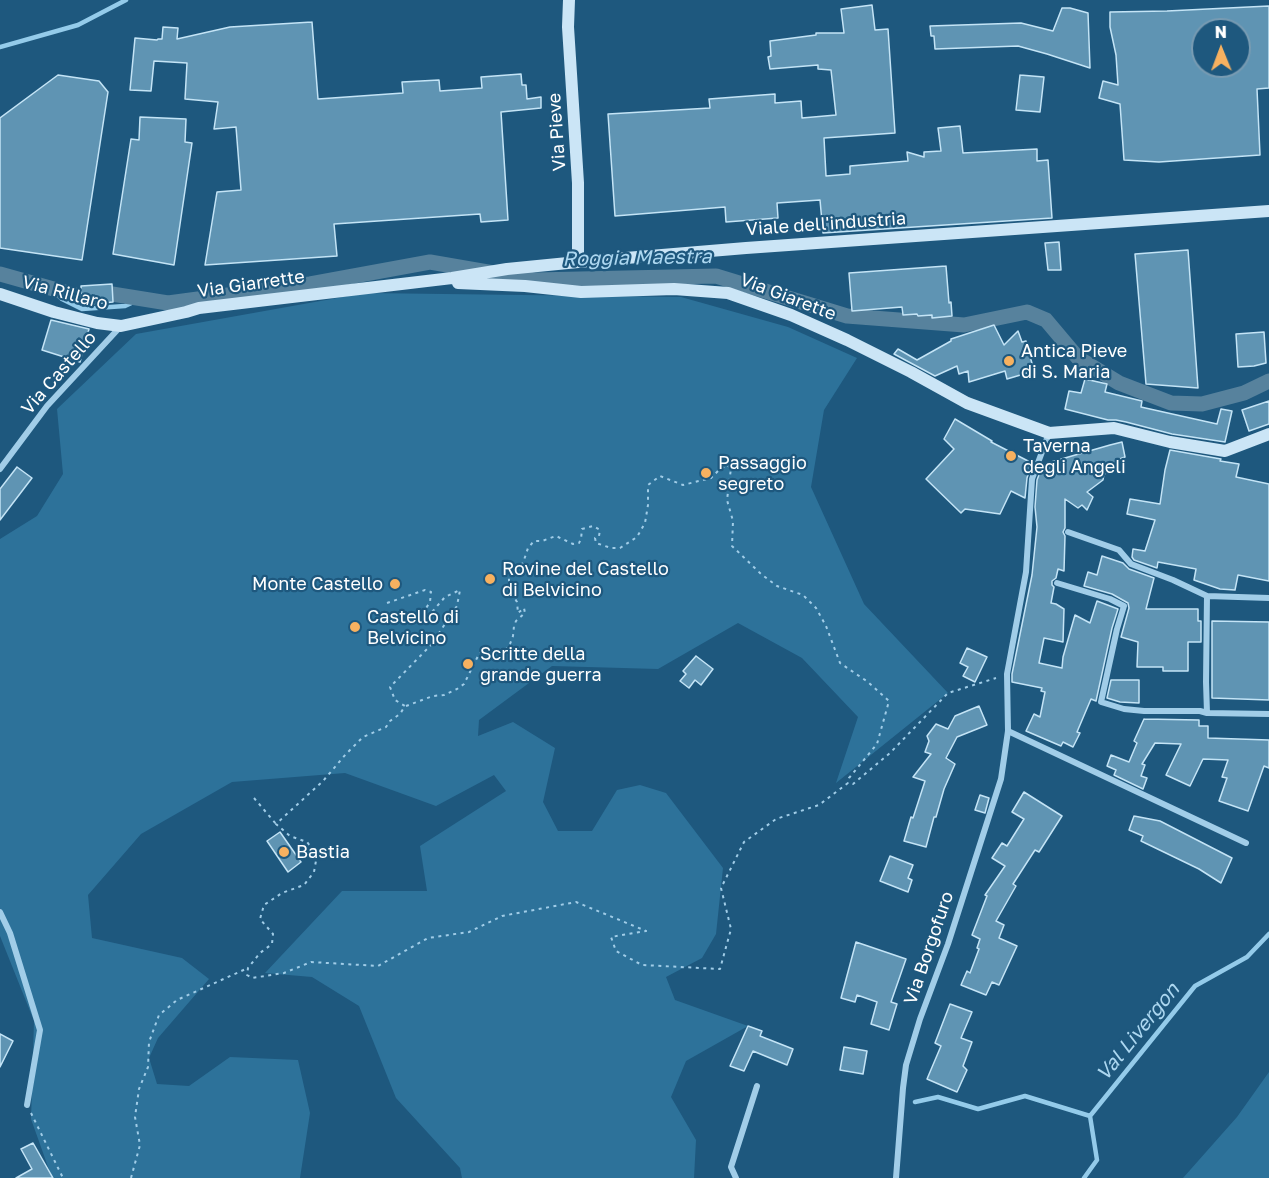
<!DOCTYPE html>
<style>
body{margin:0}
#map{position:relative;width:1269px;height:1178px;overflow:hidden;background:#1e587e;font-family:"Golos Text",sans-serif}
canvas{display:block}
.north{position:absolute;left:1191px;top:18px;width:60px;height:60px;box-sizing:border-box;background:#1e587e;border:2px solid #789bb2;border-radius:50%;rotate:359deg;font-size:16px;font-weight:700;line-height:24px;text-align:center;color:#fff}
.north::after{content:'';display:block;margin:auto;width:21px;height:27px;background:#f7b160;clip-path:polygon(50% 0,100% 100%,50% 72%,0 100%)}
</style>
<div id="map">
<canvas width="1269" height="1178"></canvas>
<div class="north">N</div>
</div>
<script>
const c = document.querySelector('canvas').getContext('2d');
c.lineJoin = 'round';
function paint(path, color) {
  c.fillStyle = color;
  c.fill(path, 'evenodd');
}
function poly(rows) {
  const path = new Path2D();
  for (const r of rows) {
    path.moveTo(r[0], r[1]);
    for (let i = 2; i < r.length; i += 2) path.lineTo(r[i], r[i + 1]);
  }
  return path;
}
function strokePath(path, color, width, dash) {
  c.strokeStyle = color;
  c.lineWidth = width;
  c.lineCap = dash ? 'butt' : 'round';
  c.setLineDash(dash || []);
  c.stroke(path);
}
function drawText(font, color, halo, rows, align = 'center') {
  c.font = font + ' "Golos Text",sans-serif';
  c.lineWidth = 4.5;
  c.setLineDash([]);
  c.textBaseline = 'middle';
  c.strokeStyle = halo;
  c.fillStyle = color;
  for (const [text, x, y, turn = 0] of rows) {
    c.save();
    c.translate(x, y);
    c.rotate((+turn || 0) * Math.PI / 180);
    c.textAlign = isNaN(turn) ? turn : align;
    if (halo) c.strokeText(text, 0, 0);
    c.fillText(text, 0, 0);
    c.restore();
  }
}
const green = poly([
 [365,293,681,297,788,327,857,358,824,410,811,487,864,604,948,693,836,783,858,717,802,658,738,623,658,669,552,666,479,720,478,736,513,722,555,748,543,802,558,831,592,831,617,790,640,785,666,793,723,868,716,934,702,958,666,977,675,1000,748,1026,686,1061,671,1097,696,1140,694,1178,462,1178,460,1168,396,1098,359,1006,312,977,265,973,342,891,427,891,420,846,506,791,494,775,436,806,345,773,232,782,141,834,88,895,92,938,182,958,209,979,158,1038,149,1058,157,1084,189,1086,230,1057,298,1060,310,1113,300,1178,52,1178,31,1119,34,1021,0,936,0,539,37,516,63,474,57,409,136,334],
 [1269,1072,1269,1178,1183,1178,1237,1117]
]);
const stream = poly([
 [0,47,78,25,126,0],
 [50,288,62,299,82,309,125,306,140,299],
 [915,1102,938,1097,978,1109,1025,1096,1090,1116],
 [1084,1178,1097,1160,1090,1116,1195,986,1247,957,1269,934]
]);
const canal = poly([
 [0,274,82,297],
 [112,294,168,303,310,284,430,262,534,280,716,276,847,316,964,325,1027,312,1046,320,1078,358,1119,383,1171,403,1202,404,1244,393,1269,381]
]);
const building = poly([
 [872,5,875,30,888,29,895,133,824,138,826,176,850,174,850,166,908,161,907,152,924,157,924,152,941,151,938,128,960,126,963,153,1037,149,1037,161,1048,160,1052,218,823,233,820,200,777,203,778,218,726,222,725,207,615,216,608,114,710,108,709,99,775,94,775,103,801,101,802,118,836,115,831,70,818,69,818,65,770,69,768,57,771,56,770,41,816,35,816,33,844,33,841,9,872,5],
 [1269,6,1269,88,1257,89,1260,155,1159,162,1124,160,1120,104,1099,98,1103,81,1118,85,1116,55,1110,27,1110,12,1167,11,1269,6],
 [1203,30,1239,30,1239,66,1203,66,1203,30],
 [1062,8,1070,8,1088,13,1090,68,1047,54,1018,46,935,49,934,36,931,36,930,26,1021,23,1053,31,1062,8],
 [312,22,318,99,403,93,402,82,439,80,440,91,482,88,481,77,521,74,522,85,526,85,527,99,541,97,541,108,501,112,508,220,481,222,480,214,334,224,337,256,205,265,217,192,241,190,236,127,214,129,218,102,185,99,187,63,154,61,151,91,130,90,135,38,157,40,158,39,162,39,163,27,178,28,177,39,230,27,312,22],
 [58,75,99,81,108,92,82,260,0,248,0,118,58,75],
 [1020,75,1044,77,1040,112,1016,110,1020,75],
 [140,117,186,119,185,142,192,143,174,265,113,254,131,139,139,140,140,117],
 [1059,242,1061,270,1048,270,1045,243,1059,242],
 [1188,250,1198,388,1146,384,1135,254,1188,250],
 [946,266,949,303,951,302,952,316,932,318,932,315,918,316,917,314,903,315,902,307,852,311,849,273,946,266],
 [112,284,113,302,82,305,81,286,112,284],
 [51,320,89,329,80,362,42,350,51,320],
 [994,325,1004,345,1018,331,1022,342,1026,341,1034,371,1007,379,1005,371,969,382,968,371,959,374,957,366,935,376,894,354,898,349,917,360,951,341,951,339,994,325],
 [1264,332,1266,363,1254,366,1238,367,1236,334,1264,332],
 [1085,379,1107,384,1105,392,1142,401,1141,407,1217,424,1221,409,1232,411,1225,442,1172,434,1126,422,1116,420,1108,420,1065,409,1069,391,1081,393,1085,379],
 [1269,401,1269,424,1249,431,1242,410,1269,401],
 [955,419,992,441,991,442,1032,463,1027,478,1025,498,1011,491,1000,514,965,509,961,513,926,479,954,449,944,439,955,419],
 [1122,442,1125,457,1117,460,1115,470,1104,474,1103,480,1087,492,1093,497,1087,510,1082,505,1078,508,1065,499,1065,528,1063,532,1065,536,1064,571,1058,569,1056,578,1052,581,1052,585,1054,587,1051,603,1056,604,1064,609,1063,642,1044,638,1039,663,1062,668,1063,657,1075,615,1090,623,1097,601,1118,609,1112,628,1096,701,1091,699,1077,732,1080,733,1073,747,1063,742,1061,746,1026,731,1034,714,1040,717,1045,692,1041,691,1042,688,1012,682,1012,674,1032,575,1037,527,1035,507,1037,480,1042,467,1044,469,1051,462,1110,445,1122,442],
 [1170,450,1221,459,1220,461,1239,464,1236,477,1269,484,1269,581,1238,575,1235,590,1220,589,1194,580,1196,569,1158,562,1157,568,1134,560,1132,557,1133,549,1145,551,1155,520,1127,514,1130,499,1160,504,1165,470,1170,450],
 [17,467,32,478,0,520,0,489,17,467],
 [1102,556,1123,563,1129,569,1154,578,1146,609,1198,609,1198,621,1201,621,1201,642,1188,642,1188,671,1163,671,1163,667,1137,667,1138,642,1121,637,1129,608,1128,603,1112,594,1084,586,1088,572,1097,575,1102,556],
 [1212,621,1269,622,1269,700,1212,698,1212,621],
 [967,648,987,657,975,682,963,676,968,667,960,663,967,648],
 [696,656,713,669,701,685,695,680,689,688,680,681,686,674,683,671,696,656],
 [1111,680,1139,680,1139,703,1120,702,1107,698,1111,680],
 [979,706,987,725,957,737,946,758,955,764,944,789,936,817,934,817,926,847,904,841,911,817,913,818,925,781,913,777,931,754,925,752,929,741,927,736,936,724,948,729,955,716,979,706],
 [1144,719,1199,720,1199,726,1208,726,1208,738,1269,740,1269,768,1264,766,1248,811,1219,801,1227,778,1222,777,1228,760,1203,759,1190,786,1166,775,1181,744,1155,743,1142,764,1145,765,1141,776,1147,778,1143,789,1114,775,1116,770,1107,766,1111,755,1129,762,1137,743,1134,741,1144,719],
 [1024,792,1062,816,1039,852,1035,850,1013,884,1016,886,996,921,1004,925,999,938,1017,946,999,985,992,982,986,995,961,985,967,971,970,973,979,949,977,948,980,939,972,935,987,896,985,895,1005,866,992,858,1002,843,1007,846,1024,819,1012,812,1024,792],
 [980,795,989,798,985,813,975,810,980,795],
 [1134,816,1160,821,1232,858,1221,883,1199,869,1141,841,1143,836,1129,830,1134,816],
 [280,832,301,862,288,872,267,841,280,832],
 [890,856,913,865,908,878,912,880,908,892,880,881,890,856],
 [856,942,906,959,891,1002,897,1004,889,1030,871,1024,877,1002,857,995,855,1002,841,998,856,942],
 [950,1004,972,1012,961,1038,972,1042,963,1066,967,1070,957,1092,927,1079,941,1046,935,1043,950,1004],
 [748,1026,762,1031,760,1036,793,1049,787,1065,753,1051,744,1071,730,1066,748,1026],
 [0,1034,13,1041,0,1067,0,1034],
 [844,1047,867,1051,863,1074,840,1070,844,1047],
 [33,1143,53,1178,16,1178,32,1169,21,1149,33,1143]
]);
const path = poly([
 [387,603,425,590,431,592,430,602,421,616,425,620,445,597,460,590,457,606,431,645,390,687,395,700,405,706,400,714,390,721,386,727,363,737,346,754,323,781,276,824,290,836,307,842,317,855,314,872,304,885,282,893,264,905,260,919,273,934,272,944,260,953,248,968,247,975,252,978,284,973,311,962,378,966,428,938,469,932,502,916,576,902,646,931,611,937,616,951,642,965,720,969,731,929,721,888,744,842,776,819,819,805,848,783,853,784,890,753,948,693,996,678],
 [406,706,433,696,444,695,457,689,464,684,479,654,482,651,487,653,493,651,496,653,503,654,510,644,513,636,514,626,516,621,525,613,524,608,518,613,517,602,509,589,509,576,512,571,523,563,528,548,534,541,542,541,556,536,573,544,579,543,581,539,582,529,593,526,600,530,599,536,595,538,596,543,611,548,620,548,637,537,645,523,648,505,648,485,660,476,683,485,711,478,719,470,727,465,731,468,727,500,733,521,732,546,761,574,777,586,803,595,816,608,826,626,840,663,868,682,889,701,877,744,849,778,848,783],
 [254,798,276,824],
 [31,1113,63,1178],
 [131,1178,140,1145,135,1117,139,1089,148,1067,149,1042,159,1015,177,1000,248,968]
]);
const street = poly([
 [0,469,47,406,121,326],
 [1068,532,1119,550,1131,564,1173,580,1207,596,1269,598],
 [1057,583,1110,599,1124,606,1117,629,1101,702,1124,709,1144,711,1200,711,1207,713,1269,714],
 [1207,713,1206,682,1207,596],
 [1008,731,1246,843],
 [0,912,10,933,40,1030,27,1105],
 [736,1178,731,1167,757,1086],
 [896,1178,903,1088,906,1065,920,1019,948,944,1001,779,1008,731,1007,674,1026,572,1032,479,1049,433]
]);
const secondary = poly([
 [569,0,568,27,578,183,578,262],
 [458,283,525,286,581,292,674,289,728,293,791,315,847,340,911,372,967,403,1049,433,1114,428,1170,442,1225,451,1269,434],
 [0,294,54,312,97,323,121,326,186,312,199,308,452,278,507,269,578,262,746,248,1269,211]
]);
const markers = [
 [1009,361,6,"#f7b160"],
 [1011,456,6,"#f7b160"],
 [706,473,6,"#f7b160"],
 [490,579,6,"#f7b160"],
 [395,584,6,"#f7b160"],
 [355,627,6,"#f7b160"],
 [468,664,6,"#f7b160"],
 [284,852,6,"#f7b160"]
];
const streetNames = [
 ["Via Pieve",557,132,-94],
 ["Viale dell'industria",826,224,-4],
 ["Via Giarrette",251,284,-8],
 ["Via Rillaro",65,293,15],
 ["Via Giarette",788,297,21],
 ["Via Castello",59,373,-49],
 ["Via Borgofuro",929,948,-71]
];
const poiNames = [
 ["Antica Pieve",1021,351],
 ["di S. Maria",1021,372],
 ["Taverna",1023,446],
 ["degli Angeli",1023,467],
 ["Passaggio",718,463],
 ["segreto",718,484],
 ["Rovine del Castello",502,569],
 ["di Belvicino",502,590],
 ["Monte Castello",383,584,"right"],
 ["Castello di",367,617],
 ["Belvicino",367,638],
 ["Scritte della",480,654],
 ["grande guerra",480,675],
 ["Bastia",296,852]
];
const waterNames = [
 ["Roggia Maestra",637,258,-1],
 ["Val Livergon",1138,1032,-51]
];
paint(green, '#2d729a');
strokePath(stream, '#94cbea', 4.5);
strokePath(canal, '#57829d', 15);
paint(building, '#5f94b3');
strokePath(building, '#c4e4f6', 1.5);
strokePath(path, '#a1cde8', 2, [3, 4.5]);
strokePath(street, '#a1cde8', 6);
strokePath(secondary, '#cbe5f6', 12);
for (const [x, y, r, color] of markers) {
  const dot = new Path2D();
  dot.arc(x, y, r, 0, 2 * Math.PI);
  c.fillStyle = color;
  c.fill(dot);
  strokePath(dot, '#1e587e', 2);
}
drawText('18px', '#fff', '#1e587e', streetNames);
drawText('18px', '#fff', '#1e587e', poiNames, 'left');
drawText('italic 20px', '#acd7f0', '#1e587e', waterNames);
</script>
